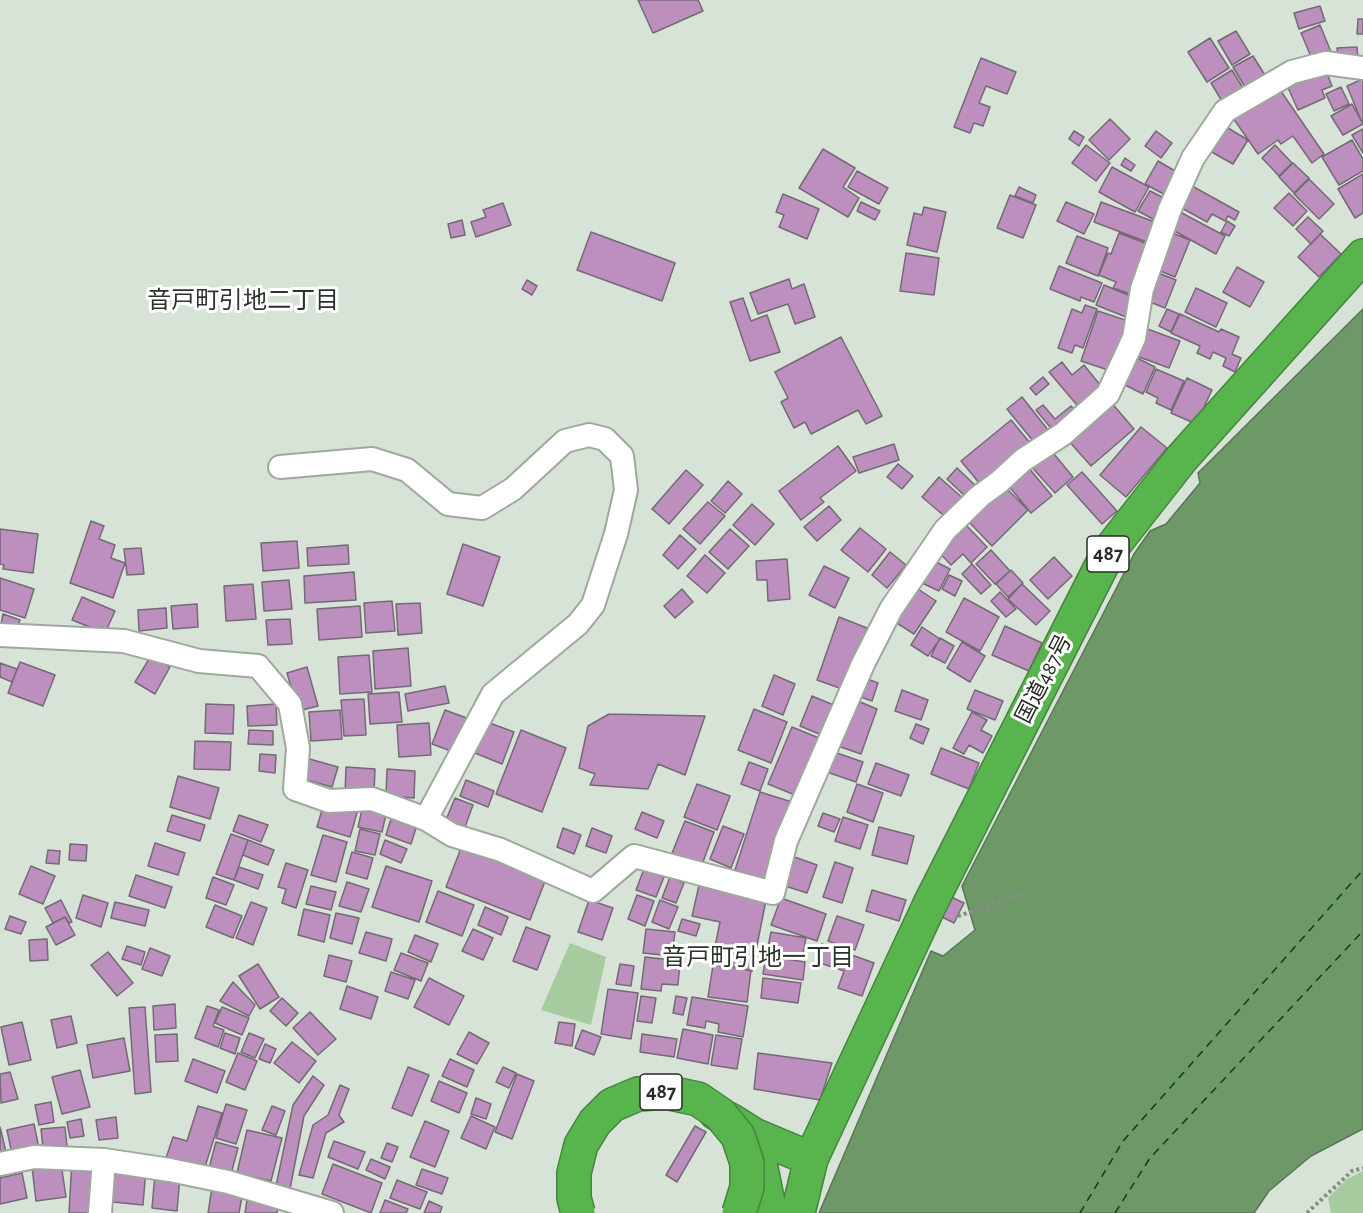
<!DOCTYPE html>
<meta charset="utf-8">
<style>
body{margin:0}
canvas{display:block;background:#d8e3d7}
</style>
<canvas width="1363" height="1213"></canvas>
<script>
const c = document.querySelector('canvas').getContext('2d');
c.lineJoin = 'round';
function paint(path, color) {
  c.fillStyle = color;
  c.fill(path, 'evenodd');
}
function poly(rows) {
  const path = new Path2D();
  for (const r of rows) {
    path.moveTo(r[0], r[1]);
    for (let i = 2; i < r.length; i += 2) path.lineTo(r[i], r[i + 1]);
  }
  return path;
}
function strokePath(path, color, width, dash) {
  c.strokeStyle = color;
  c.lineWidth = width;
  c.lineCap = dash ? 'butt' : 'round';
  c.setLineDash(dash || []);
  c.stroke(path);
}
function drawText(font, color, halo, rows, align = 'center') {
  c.font = font + ' "Alegreya Sans","Noto Sans JP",sans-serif';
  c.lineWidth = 6;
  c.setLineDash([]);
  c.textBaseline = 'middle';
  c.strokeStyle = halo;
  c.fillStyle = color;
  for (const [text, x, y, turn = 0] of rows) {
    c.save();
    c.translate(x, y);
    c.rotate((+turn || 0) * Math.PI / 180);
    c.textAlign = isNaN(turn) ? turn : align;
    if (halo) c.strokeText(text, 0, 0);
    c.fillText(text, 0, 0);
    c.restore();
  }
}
const green = poly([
 [570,943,606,957,591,1025,541,1010],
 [1363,1171,1363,1213,1331,1213,1328,1198,1347,1179]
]);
const water = poly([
 [1363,309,1363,1129,1311,1156,1269,1191,1254,1213,819,1213,931,951,943,956,975,930,962,886,1134,554,1150,531,1166,524,1200,483,1198,473,1363,309]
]);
const ferry = poly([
 [1080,1213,1123,1141,1363,870],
 [1115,1213,1150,1158,1363,931]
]);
const building = poly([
 [638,0,698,0,703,11,653,33,638,0],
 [1320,6,1325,21,1299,29,1294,13,1320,6],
 [1358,19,1363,19,1363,34,1357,34,1358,19],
 [1320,25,1331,52,1312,59,1301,33,1320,25],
 [1236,31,1250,54,1232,65,1218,41,1236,31],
 [1210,38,1229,68,1207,82,1188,52,1210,38],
 [1357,47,1358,60,1338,62,1337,48,1357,47],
 [1253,56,1268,80,1248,92,1233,67,1253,56],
 [981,58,1016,72,1007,94,986,86,979,103,990,107,983,126,974,123,970,133,954,127,981,58],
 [1324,66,1332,86,1322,90,1325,98,1298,110,1286,83,1324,66],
 [1232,70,1246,93,1225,106,1211,83,1232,70],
 [1363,79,1363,125,1347,86,1363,79],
 [1276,84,1324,154,1312,163,1293,136,1281,144,1278,140,1258,154,1231,115,1276,84],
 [1341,87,1349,104,1334,111,1326,94,1341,87],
 [1352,104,1363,124,1343,135,1331,116,1352,104],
 [1110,119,1130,139,1109,160,1089,140,1110,119],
 [1223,125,1248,140,1233,164,1208,150,1223,125],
 [1363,129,1363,153,1352,135,1363,129],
 [1074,131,1084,137,1079,146,1069,139,1074,131],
 [1156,131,1172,143,1161,158,1145,146,1156,131],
 [1352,140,1363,159,1363,171,1339,185,1322,157,1352,140],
 [1086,145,1110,163,1096,181,1072,163,1086,145],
 [1275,145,1292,163,1279,176,1262,158,1275,145],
 [823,149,855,168,843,187,859,198,848,217,799,188,823,149],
 [1125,158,1135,165,1131,171,1121,165,1125,158],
 [1158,161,1182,175,1169,197,1145,184,1158,161],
 [1293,163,1309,178,1294,193,1279,177,1293,163],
 [1112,167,1149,187,1135,212,1099,192,1112,167],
 [857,171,888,188,879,204,848,187,857,171],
 [1363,174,1363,213,1355,218,1338,189,1363,174],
 [1309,179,1334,204,1319,219,1294,194,1309,179],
 [1192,186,1239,212,1235,220,1228,216,1225,221,1212,214,1207,222,1180,207,1192,186],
 [1019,187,1036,195,1033,203,1015,196,1019,187],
 [1150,191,1164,198,1153,219,1138,211,1150,191],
 [1289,193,1307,211,1293,226,1274,208,1289,193],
 [783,194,819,209,807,239,779,227,784,215,776,212,783,194],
 [1010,195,1036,205,1023,238,997,228,1010,195],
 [861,202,880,211,875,220,857,211,861,202],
 [1066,202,1094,214,1084,234,1057,221,1066,202],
 [1101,202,1155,222,1147,242,1094,222,1101,202],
 [503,203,511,225,476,237,471,222,486,217,483,210,503,203],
 [924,207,946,212,937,252,907,245,914,213,922,215,924,207],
 [1180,212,1225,236,1216,254,1171,229,1180,212],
 [1308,217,1323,231,1311,244,1296,229,1308,217],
 [462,220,465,235,451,238,448,224,462,220],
 [1227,221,1235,226,1229,236,1221,232,1227,221],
 [1167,231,1190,240,1175,277,1153,268,1167,231],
 [591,232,675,263,662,301,577,270,591,232],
 [1119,233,1150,245,1131,294,1113,288,1116,282,1099,275,1108,253,1111,254,1119,233],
 [1320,234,1341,254,1319,277,1298,257,1320,234],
 [1077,236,1108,248,1098,276,1066,263,1077,236],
 [906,253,939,258,934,295,900,291,906,253],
 [1059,266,1102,283,1094,302,1081,297,1080,301,1050,289,1059,266],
 [1237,267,1264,282,1250,307,1223,292,1237,267],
 [1156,272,1176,280,1165,308,1145,300,1156,272],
 [789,279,792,289,804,284,815,317,795,324,788,304,758,314,750,293,789,279],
 [527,280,537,286,532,295,522,289,527,280],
 [1104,285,1133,297,1126,317,1096,305,1104,285],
 [1196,288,1227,303,1216,327,1185,312,1196,288],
 [743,298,751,321,767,315,780,352,750,361,730,302,743,298],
 [1085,305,1097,309,1083,348,1075,345,1072,353,1058,348,1072,309,1082,313,1085,305],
 [1167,309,1179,314,1171,332,1159,326,1167,309],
 [1098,311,1134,323,1117,373,1081,361,1098,311],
 [1180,314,1219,332,1221,329,1239,337,1232,354,1241,358,1235,372,1223,366,1226,358,1213,352,1210,359,1197,353,1200,346,1171,333,1180,314],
 [1142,327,1180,341,1169,368,1131,354,1142,327],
 [841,337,882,416,866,424,858,410,811,434,805,422,794,428,781,402,788,398,775,372,841,337],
 [1137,358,1155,367,1143,394,1125,385,1137,358],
 [1062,362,1072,375,1084,365,1105,391,1082,411,1049,372,1062,362],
 [1156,369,1184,381,1171,410,1156,403,1158,398,1146,392,1156,369],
 [1043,377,1049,384,1036,395,1030,388,1043,377],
 [1187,378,1212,390,1196,424,1171,413,1187,378],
 [1022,397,1052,435,1038,447,1007,409,1022,397],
 [1110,401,1134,429,1091,466,1067,439,1110,401],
 [1043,405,1055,419,1071,406,1078,414,1055,433,1036,410,1043,405],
 [1011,420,1035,449,985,490,961,461,1011,420],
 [1141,427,1167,448,1126,497,1100,475,1141,427],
 [894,444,899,460,859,473,853,457,894,444],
 [838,446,856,471,820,498,824,502,801,520,779,491,838,446],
 [1049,448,1073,477,1055,493,1030,465,1049,448],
 [898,464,913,476,902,489,887,477,898,464],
 [1028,467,1052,496,1031,513,1007,484,1028,467],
 [957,468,978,488,968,499,947,479,957,468],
 [686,470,703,485,669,524,652,509,686,470],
 [1082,472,1117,511,1102,524,1067,485,1082,472],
 [939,477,966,501,949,520,922,497,939,477],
 [728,481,742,494,725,513,711,501,728,481],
 [1004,486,1028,510,992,546,968,521,1004,486],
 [708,502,725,516,700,544,683,529,708,502],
 [752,504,774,524,755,545,733,525,752,504],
 [829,506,841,520,817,541,804,527,829,506],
 [91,521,104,526,99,539,115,545,111,558,125,563,113,598,70,583,91,521],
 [964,523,987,547,971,563,963,554,951,565,934,547,964,523],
 [860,528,886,549,868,572,841,550,860,528],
 [0,529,38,534,33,573,3,569,4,565,0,564,0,529],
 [730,529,749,546,728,569,709,552,730,529],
 [680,535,696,549,678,569,663,555,680,535],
 [297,541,299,568,263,571,261,543,297,541],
 [463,544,500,557,483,606,447,594,463,544],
 [348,545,349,564,308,566,307,548,348,545],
 [141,548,144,574,127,575,124,549,141,548],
 [991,550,1010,571,995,584,976,564,991,550],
 [890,552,906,565,887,588,872,575,890,552],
 [705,555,725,573,707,593,687,576,705,555],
 [1054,557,1072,576,1048,599,1030,580,1054,557],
 [787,559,790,599,768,601,767,580,757,580,756,561,787,559],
 [934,561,950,569,939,591,922,583,934,561],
 [972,564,991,585,981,594,962,574,972,564],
 [824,566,849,578,835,608,809,595,824,566],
 [1011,570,1023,583,1008,597,996,584,1011,570],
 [354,572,356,600,305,603,304,576,354,572],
 [949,575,962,581,955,596,942,589,949,575],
 [0,578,34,589,25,618,0,610,0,578],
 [289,580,292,609,264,611,262,582,289,580],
 [253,584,256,619,226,621,224,586,253,584],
 [1022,584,1050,611,1036,625,1008,599,1022,584],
 [912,585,936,601,914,634,889,618,912,585],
 [682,589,693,602,675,618,664,606,682,589],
 [1000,592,1016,609,1006,617,991,601,1000,592],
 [82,597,115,611,105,633,72,620,82,597],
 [964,598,999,617,980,651,946,632,964,598],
 [392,601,395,631,366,633,364,603,392,601],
 [420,603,422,633,398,635,396,604,420,603],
 [197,604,198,627,173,629,171,606,197,604],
 [360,606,362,637,319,640,317,609,360,606],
 [166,608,167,628,139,631,138,610,166,608],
 [3,614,20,620,14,635,0,630,3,614],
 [839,617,867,628,845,690,817,680,839,617],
 [290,619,292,644,268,645,266,620,290,619],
 [1005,626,1042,643,1029,671,992,655,1005,626],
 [922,627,940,639,928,656,911,645,922,627],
 [940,638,954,646,945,663,931,656,940,638],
 [962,642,985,656,970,682,947,668,962,642],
 [408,648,411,686,375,689,373,651,408,648],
 [369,655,372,692,340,694,338,657,369,655],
 [151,656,170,667,155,694,135,682,151,656],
 [20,662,55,675,43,706,8,693,20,662],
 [0,663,17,669,12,682,0,677,0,663],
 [307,667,318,706,298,711,287,673,307,667],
 [774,675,795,684,783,715,762,706,774,675],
 [862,677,878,683,872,701,855,695,862,677],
 [445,686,449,703,408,711,405,694,445,686],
 [902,690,928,700,921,720,895,711,902,690],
 [975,690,1003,701,995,720,967,709,975,690],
 [399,692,402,722,370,724,368,694,399,692],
 [812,696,836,706,824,736,800,726,812,696],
 [364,699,366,735,344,736,341,700,364,699],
 [853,699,877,709,861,754,832,744,853,699],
 [206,704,234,705,233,734,205,733,206,704],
 [276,704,277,725,248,726,247,706,276,704],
 [754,709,787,722,771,763,738,750,754,709],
 [340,710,342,739,311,741,309,712,340,710],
 [445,710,472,720,459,754,432,744,445,710],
 [972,712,987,720,981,730,992,736,983,753,969,745,964,754,953,748,972,712],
 [609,714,705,716,685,775,658,764,648,789,590,785,595,774,579,768,588,726,609,714],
 [487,722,514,732,502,764,475,753,487,722],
 [429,723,431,755,399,757,397,725,429,723],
 [916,724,929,729,923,744,910,738,916,724],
 [792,727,819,738,795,795,768,784,792,727],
 [249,730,273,731,273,745,248,744,249,730],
 [521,730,566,748,542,812,496,794,521,730],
 [195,741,231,742,230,770,194,769,195,741],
 [941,748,979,763,969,789,931,774,941,748],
 [831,751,863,762,856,782,824,771,831,751],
 [260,754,276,755,275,773,259,771,260,754],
 [306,758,338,767,332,787,300,778,306,758],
 [749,762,768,769,760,791,741,784,749,762],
 [876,763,909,775,901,796,868,784,876,763],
 [346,767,375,769,374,793,345,792,346,767],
 [387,769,415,771,414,798,386,796,387,769],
 [178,776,219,788,210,819,170,807,178,776],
 [466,780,494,791,488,807,460,796,466,780],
 [697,784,730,796,717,830,684,817,697,784],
 [857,784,883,793,873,822,847,812,857,784],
 [760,792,792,802,767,881,735,870,760,792],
 [455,798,473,805,465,827,446,820,455,798],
 [364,801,388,805,382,832,358,827,364,801],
 [324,803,357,813,350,837,317,827,324,803],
 [642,812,664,821,657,838,635,829,642,812],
 [823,813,840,819,834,832,818,826,823,813],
 [172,815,205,825,200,841,167,831,172,815],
 [239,815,268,825,261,842,233,831,239,815],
 [843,817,868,825,860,849,835,841,843,817],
 [391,819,416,828,411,844,386,835,391,819],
 [685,821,714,832,700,870,670,858,685,821],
 [723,826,744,834,731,868,710,859,723,826],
 [879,827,914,836,907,864,872,855,879,827],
 [563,828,581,835,574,854,557,847,563,828],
 [592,828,612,836,606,853,586,846,592,828],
 [360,829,380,834,375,855,355,851,360,829],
 [231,834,248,840,234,880,216,874,231,834],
 [323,835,347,842,336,882,311,875,323,835],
 [248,840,274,850,268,865,243,855,248,840],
 [385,840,407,849,401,863,380,854,385,840],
 [155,843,185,853,178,875,148,866,155,843],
 [463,843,547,876,530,920,446,887,463,843],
 [70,844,87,845,86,861,69,860,70,844],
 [48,850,60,851,59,864,46,863,48,850],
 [352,852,373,858,367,879,346,873,352,852],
 [789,855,817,865,807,893,779,884,789,855],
 [835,862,853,868,842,903,823,897,835,862],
 [286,863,308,870,296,908,282,903,286,889,278,887,286,863],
 [31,866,55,876,43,904,19,894,31,866],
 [386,866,432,881,419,922,372,907,386,866],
 [239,867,263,875,258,889,234,880,239,867],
 [644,869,664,877,656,897,636,890,644,869],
 [136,875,172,887,165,908,129,896,136,875],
 [213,877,234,885,226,905,206,898,213,877],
 [670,877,684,883,676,903,662,898,670,877],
 [700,881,767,895,752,971,700,960,701,953,713,956,720,922,692,916,700,881],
 [347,882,369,889,361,912,339,906,347,882],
 [311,886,336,892,331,910,306,904,311,886],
 [872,890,906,900,899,921,866,911,872,890],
 [438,891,474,905,462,936,426,922,438,891],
 [83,895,108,903,101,927,76,918,83,895],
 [637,895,654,901,645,926,628,919,637,895],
 [947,895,964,903,954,923,938,915,947,895],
 [781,898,826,914,817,941,771,925,781,898],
 [61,900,72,922,69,923,65,917,53,923,45,908,61,900],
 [589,900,613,908,602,940,578,932,589,900],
 [660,900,678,907,669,929,652,922,660,900],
 [115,902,149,910,145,926,111,918,115,902],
 [251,902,267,908,253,945,236,938,251,902],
 [215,905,242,916,233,938,206,927,215,905],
 [485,907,508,917,501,935,478,925,485,907],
 [304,909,330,915,324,942,298,935,304,909],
 [336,913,359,918,352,944,330,938,336,913],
 [10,916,26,922,21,934,5,929,10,916],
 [837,916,864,925,855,950,828,941,837,916],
 [65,917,75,935,56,945,46,927,65,917],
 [682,919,700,924,696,936,678,931,682,919],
 [526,927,550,936,537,970,513,961,526,927],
 [473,929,493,938,483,960,462,951,473,929],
 [646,929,675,932,672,956,643,953,646,929],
 [366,932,392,939,386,961,359,953,366,932],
 [771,932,806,938,802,958,767,952,771,932],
 [415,935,438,944,431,962,408,952,415,935],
 [47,939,48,960,30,961,29,940,47,939],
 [822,944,874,963,862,996,838,988,844,971,817,962,822,944],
 [127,946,145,952,141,965,122,959,127,946],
 [150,948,170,956,162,976,142,969,150,948],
 [108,952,133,983,117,996,91,965,108,952],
 [401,953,428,963,421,981,394,970,401,953],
 [329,955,352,961,346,982,324,976,329,955],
 [766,956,805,962,803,980,763,974,766,956],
 [645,957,680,961,678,985,662,984,661,991,641,989,645,957],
 [258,964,279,997,260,1009,239,976,258,964],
 [620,964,634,966,631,986,616,984,620,964],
 [713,965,751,970,747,1002,708,997,713,965],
 [391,972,415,980,408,999,385,991,391,972],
 [429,978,464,996,449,1025,414,1007,429,978],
 [763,978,801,983,798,1003,761,998,763,978],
 [233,982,255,1005,249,1016,220,1001,233,982],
 [347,986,378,997,371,1019,340,1009,347,986],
 [608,989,638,993,631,1039,601,1034,608,989],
 [641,996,656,998,652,1023,637,1021,641,996],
 [676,996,687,998,683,1015,673,1013,676,996],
 [692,997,748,1006,743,1037,718,1032,719,1024,706,1021,705,1028,687,1025,692,997],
 [282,998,298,1013,286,1026,270,1011,282,998],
 [175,1004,176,1028,154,1030,153,1006,175,1004],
 [207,1006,219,1010,213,1026,224,1030,218,1047,195,1038,207,1006],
 [145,1007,151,1092,135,1094,129,1008,145,1007],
 [222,1007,249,1018,242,1035,215,1023,222,1007],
 [310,1012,336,1039,318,1055,293,1028,310,1012],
 [71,1016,77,1043,57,1048,51,1020,71,1016],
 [22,1022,31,1060,9,1065,1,1027,22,1022],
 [559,1022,575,1024,572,1046,555,1043,559,1022],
 [683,1029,713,1035,708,1064,677,1058,683,1029],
 [582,1030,601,1037,594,1055,575,1048,582,1030],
 [469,1032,489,1043,477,1064,457,1054,469,1032],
 [225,1033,240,1038,235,1054,220,1048,225,1033],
 [249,1033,264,1039,255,1058,241,1052,249,1033],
 [177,1034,178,1061,156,1062,155,1035,177,1034],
 [642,1034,677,1039,674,1057,640,1052,642,1034],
 [716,1035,742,1039,737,1069,711,1065,716,1035],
 [124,1038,130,1071,93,1078,87,1045,124,1038],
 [292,1042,316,1061,299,1083,274,1063,292,1042],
 [265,1044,276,1049,270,1063,259,1059,265,1044],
 [238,1053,257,1061,245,1090,226,1082,238,1053],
 [758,1053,832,1063,820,1100,754,1089,758,1053],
 [193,1059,225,1071,217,1093,185,1081,193,1059],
 [450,1059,474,1070,467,1087,442,1076,450,1059],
 [408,1067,429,1075,412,1116,392,1108,408,1067],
 [503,1067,516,1073,509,1088,496,1082,503,1067],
 [80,1070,90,1107,62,1114,52,1077,80,1070],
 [10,1072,18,1099,1,1103,0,1074,10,1072],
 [517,1074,534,1081,512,1139,495,1132,517,1074],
 [313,1076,324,1085,304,1116,290,1189,276,1186,293,1105,313,1076],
 [439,1081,467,1093,459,1113,431,1101,439,1081],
 [340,1085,349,1089,339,1115,344,1122,326,1133,313,1178,299,1175,313,1125,328,1115,340,1085],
 [476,1098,491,1104,486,1119,471,1114,476,1098],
 [51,1102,54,1122,39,1125,35,1105,51,1102],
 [226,1104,247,1110,236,1144,216,1138,226,1104],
 [198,1106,222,1113,204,1170,166,1158,173,1137,187,1141,198,1106],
 [272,1106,285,1111,276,1135,262,1130,272,1106],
 [471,1116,495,1127,486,1149,461,1138,471,1116],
 [116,1117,118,1138,99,1140,96,1120,116,1117],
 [81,1119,84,1136,70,1138,67,1122,81,1119],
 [425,1121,449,1131,435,1167,410,1157,425,1121],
 [34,1124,39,1149,12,1154,7,1130,34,1124],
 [695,1126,706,1132,677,1182,666,1175,695,1126],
 [0,1127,7,1156,0,1158,0,1127],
 [65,1127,67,1146,43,1149,41,1129,65,1127],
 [247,1130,282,1138,271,1181,237,1173,247,1130],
 [334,1141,365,1152,358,1169,328,1157,334,1141],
 [216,1142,238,1148,231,1174,209,1168,216,1142],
 [387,1143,398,1147,392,1162,381,1158,387,1143],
 [72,1159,98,1160,94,1213,69,1213,72,1159],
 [371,1159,390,1167,385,1179,366,1170,371,1159],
 [61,1163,66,1197,36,1201,32,1167,61,1163],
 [333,1164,382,1183,371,1213,322,1194,333,1164],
 [106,1165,146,1169,143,1205,103,1201,106,1165],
 [422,1169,448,1178,442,1194,416,1185,422,1169],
 [22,1173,27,1198,0,1204,0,1178,22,1173],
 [155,1174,180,1176,177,1211,152,1208,155,1174],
 [397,1180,427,1192,420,1209,390,1198,397,1180],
 [212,1187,243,1191,239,1213,208,1213,212,1187],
 [248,1194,279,1200,277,1213,245,1213,248,1194],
 [385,1200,408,1209,406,1213,380,1213,385,1200],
 [429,1201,442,1207,440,1213,424,1213,429,1201]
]);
const path = poly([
 [958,916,1024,893],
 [1307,1213,1352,1171,1363,1168]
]);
const street = poly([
 [280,467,372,459,407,470,448,504,482,508,513,489,565,441,589,435,605,439,622,456,626,490,616,534,593,605,578,624,493,694,426,819],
 [0,635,124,641,199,661,258,666,290,704,298,748,295,789,329,801,372,799,426,819,452,835,501,850,593,891,634,856,773,893,786,841,863,664,891,609,945,530,980,496,999,482,1023,460,1063,434,1108,394,1134,338,1142,289,1170,209,1193,158,1225,111,1292,72,1326,63,1363,68],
 [0,1164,34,1157,104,1160,170,1170,228,1182,332,1213],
 [100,1213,104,1160]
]);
const highway = poly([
 [716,1113,730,1120,754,1135,811,1159],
 [755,1138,770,1213],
 [798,1213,811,1159,930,904,1109,551,1182,458,1363,256]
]);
const highwayBridge = poly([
 [578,1213,574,1198,574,1173,581,1145,595,1122,612,1105,638,1094,665,1092,698,1099,720,1114,738,1136,747,1163,747,1187,739,1213]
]);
const shields = [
 [1108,554,42],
 [661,1092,42]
];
const shieldNames = [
 ["487",1108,554],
 ["487",661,1092]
];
const streetNames = [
 ["国道487号",1044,679,-63]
];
const neighbourhoodNames = [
 ["音戸町引地二丁目",243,301],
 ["音戸町引地一丁目",758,958]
];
paint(green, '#a5cb9f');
paint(water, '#6e9868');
strokePath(water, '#587754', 1.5);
strokePath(ferry, '#074600', 1.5, [8, 6]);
paint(building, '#bc8fbf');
strokePath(building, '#746a75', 1.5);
strokePath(street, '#9ea89c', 26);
strokePath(highway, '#46843f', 36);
strokePath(path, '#858e85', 4, [3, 3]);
strokePath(street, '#fff', 22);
strokePath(highway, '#58b44c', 33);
strokePath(highwayBridge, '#46843f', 36, []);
strokePath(highwayBridge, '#58b44c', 33);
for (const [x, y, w] of shields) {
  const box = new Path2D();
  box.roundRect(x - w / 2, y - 18, w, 36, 4.5);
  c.fillStyle = '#fff';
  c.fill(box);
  strokePath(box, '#262b26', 1.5);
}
drawText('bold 21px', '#262b26', null, shieldNames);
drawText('22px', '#262b26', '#fff', streetNames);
drawText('24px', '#2b342a', '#fff', neighbourhoodNames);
</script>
